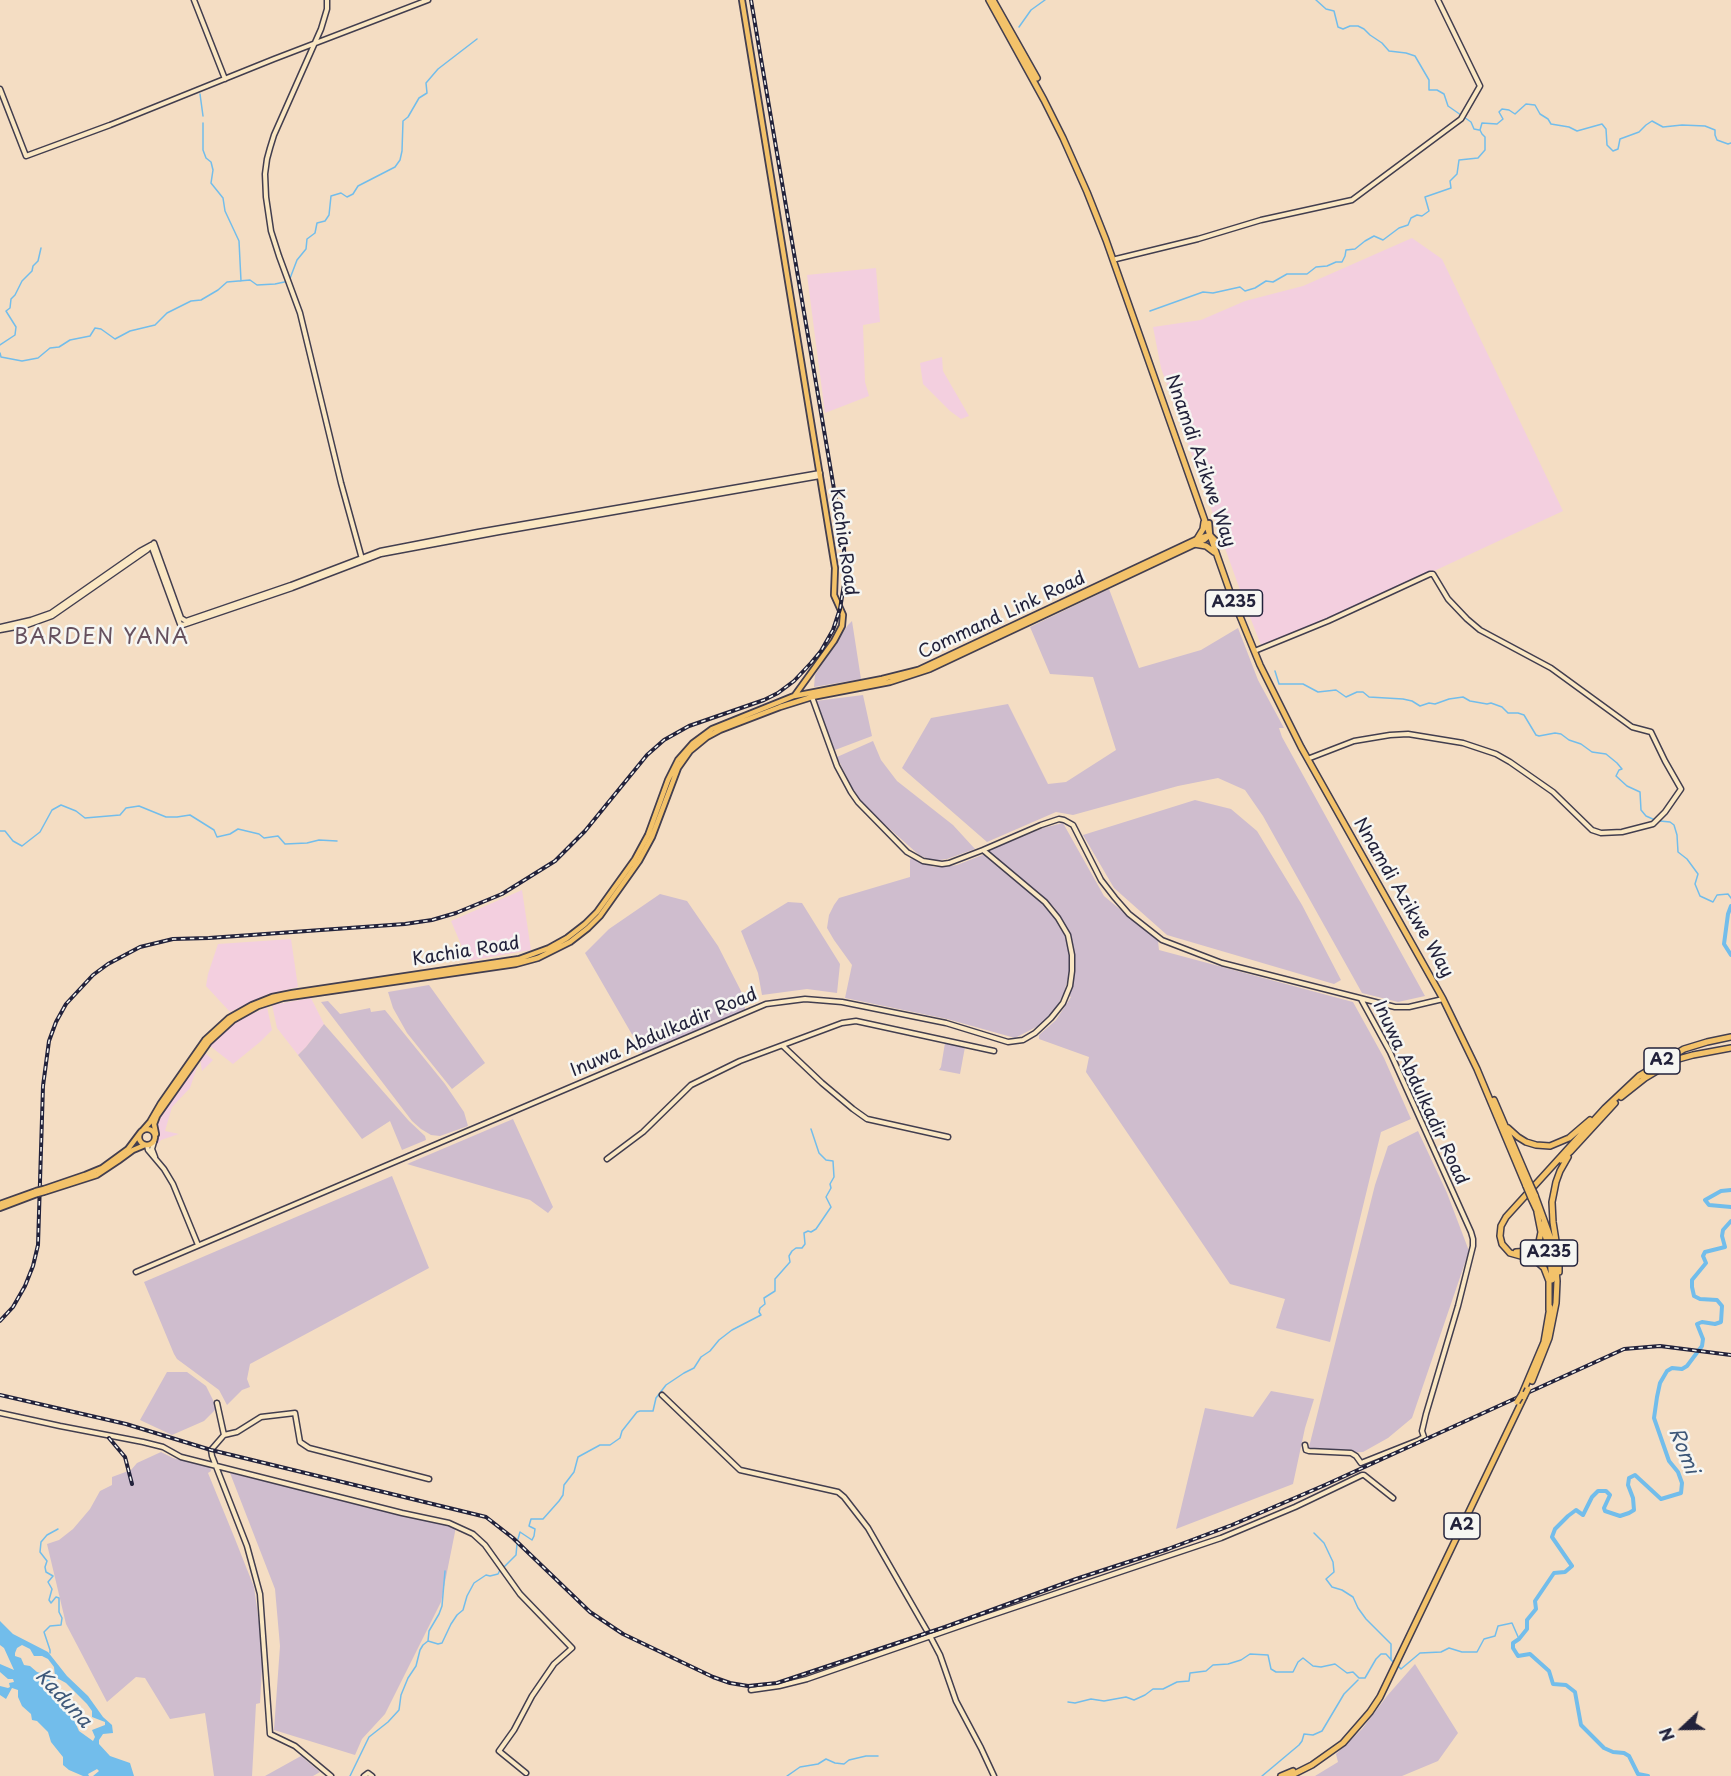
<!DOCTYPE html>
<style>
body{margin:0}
#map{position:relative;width:1731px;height:1776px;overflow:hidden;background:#f4ddc3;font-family:"Playpen Sans",sans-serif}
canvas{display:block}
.north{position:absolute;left:1653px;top:1698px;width:60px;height:60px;-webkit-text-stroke:4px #f6f6f2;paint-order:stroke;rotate:248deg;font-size:16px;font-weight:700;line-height:24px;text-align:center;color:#22223b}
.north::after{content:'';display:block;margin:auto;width:21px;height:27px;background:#22223b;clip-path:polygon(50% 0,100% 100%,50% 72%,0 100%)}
</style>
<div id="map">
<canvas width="1731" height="1776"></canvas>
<div class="north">N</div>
</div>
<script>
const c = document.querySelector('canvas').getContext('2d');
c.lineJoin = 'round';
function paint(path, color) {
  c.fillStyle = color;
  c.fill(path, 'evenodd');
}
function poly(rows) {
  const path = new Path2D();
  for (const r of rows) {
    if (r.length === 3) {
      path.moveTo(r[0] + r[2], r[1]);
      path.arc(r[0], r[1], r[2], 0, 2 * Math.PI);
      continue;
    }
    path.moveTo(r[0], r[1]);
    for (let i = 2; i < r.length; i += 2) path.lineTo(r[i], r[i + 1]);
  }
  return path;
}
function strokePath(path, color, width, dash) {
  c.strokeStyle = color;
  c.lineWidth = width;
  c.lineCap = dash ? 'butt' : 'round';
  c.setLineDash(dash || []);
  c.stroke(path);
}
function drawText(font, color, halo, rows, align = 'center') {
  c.font = font + ' "Playpen Sans",sans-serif';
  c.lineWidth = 5;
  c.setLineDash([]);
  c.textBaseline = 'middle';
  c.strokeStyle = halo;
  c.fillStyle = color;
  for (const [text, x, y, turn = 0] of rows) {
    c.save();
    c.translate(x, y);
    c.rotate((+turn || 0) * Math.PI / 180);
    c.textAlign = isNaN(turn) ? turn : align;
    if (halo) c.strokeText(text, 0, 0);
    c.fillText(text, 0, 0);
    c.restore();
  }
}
const built = poly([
 [1412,238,1442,259,1563,511,1376,598,1261,645,1246,607,1161,368,1153,327,1201,320,1245,301,1303,286],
 [876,268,880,322,863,325,865,382,869,396,825,413,807,275],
 [942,357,943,371,969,416,961,419,950,411,923,384,920,363],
 [522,890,531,950,468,961,451,921],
 [291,939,298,987,268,994,230,1012,206,986,208,974,218,944],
 [311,998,324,1024,306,1047,298,1055,277,1028,272,1005],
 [267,1007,272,1030,260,1042,233,1064,210,1046,227,1029,242,1019],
 [199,1048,213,1060,202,1071,200,1058,190,1088,172,1107,165,1131,179,1134,161,1140,149,1155,147,1147,152,1137,149,1127,150,1119]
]);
const industrial = poly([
 [1109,589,1139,668,1201,650,1238,628,1258,680,1284,728,1279,728,1282,737,1425,996,1398,1002,1362,993,1263,816,1245,790,1218,778,1178,786,1073,815,1056,812,987,842,902,768,931,718,1008,704,1048,784,1066,782,1116,750,1093,677,1050,674,1030,627],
 [852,621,861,679,814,687,815,675,848,625],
 [863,695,872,736,835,750,816,701],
 [873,741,881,760,897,781,953,825,975,849,947,859,933,861,919,855,872,813,856,796,837,757],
 [1195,800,1231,809,1257,831,1302,905,1341,980,1334,984,1167,935,1114,888,1083,835],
 [1063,823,1104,896,1158,941,1159,950,1353,1002,1384,1058,1411,1119,1381,1132,1330,1342,1276,1328,1285,1299,1230,1284,1086,1072,1089,1057,1039,1039,1039,1035,1056,1020,1071,997,1069,996,1075,974,1074,948,1069,931,1054,907,988,851,1043,828],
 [985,854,1041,900,1053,914,1062,927,1067,942,1070,957,1069,975,1064,993,1055,1010,1044,1023,1015,1038,947,1019,845,998,852,965,834,940,827,928,829,915,834,905,839,898,910,877,910,859,913,858,934,867,944,867,957,865],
 [660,894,687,901,718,946,742,993,746,1014,645,1057,585,953,609,929],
 [788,902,802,903,840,964,837,993,807,989,762,995,758,973,741,931],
 [429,985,485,1063,452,1089,407,1033,393,1008,388,992],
 [328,1001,340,1014,370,1008,371,1012,385,1010,445,1084,464,1112,468,1126,440,1136,431,1135,421,1129,412,1121,321,1002],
 [324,1024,409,1121,425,1136,426,1140,402,1150,390,1121,362,1139,298,1055,306,1047],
 [945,1043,965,1047,960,1074,939,1070,941,1067],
 [513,1119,553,1207,548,1213,530,1200,407,1164],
 [1418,1131,1447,1193,1469,1251,1412,1418,1388,1438,1363,1452,1321,1454,1308,1451,1375,1185,1388,1146],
 [392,1176,429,1268,250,1364,247,1379,250,1387,242,1390,227,1405,219,1390,177,1359,174,1354,144,1282],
 [167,1372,187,1372,206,1386,217,1408,204,1421,172,1435,140,1420],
 [1271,1391,1314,1399,1305,1428,1293,1484,1176,1529,1205,1408,1253,1417],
 [161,1452,173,1458,210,1467,211,1471,208,1473,235,1539,254,1587,263,1650,260,1703,256,1704,252,1776,214,1776,205,1713,170,1719,145,1678,136,1677,107,1702,66,1624,47,1544,59,1540,73,1529,90,1509,100,1491,112,1485,112,1477,131,1470,137,1463],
 [230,1473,456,1527,441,1602,385,1714,362,1739,355,1755,274,1730,280,1646,275,1589],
 [1415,1664,1458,1733,1438,1761,1402,1776,1315,1776,1338,1762,1336,1754,1362,1729,1387,1696],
 [301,1756,320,1772,313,1776,265,1776]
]);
const water = poly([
 [0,1621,13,1634,48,1652,67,1676,88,1696,103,1717,112,1725,113,1733,103,1734,99,1740,99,1744,110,1756,130,1763,134,1776,93,1776,99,1771,97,1769,88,1774,89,1776,83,1776,69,1770,63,1765,63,1757,51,1742,48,1732,37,1721,32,1720,31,1714,22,1706,18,1697,18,1690,12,1688,6,1699,0,1695,0,1686,8,1688,10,1687,9,1683,14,1682,13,1679,8,1679,0,1672,0,1664,14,1670,4,1648,0,1645],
 [22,1645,30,1649,34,1656,42,1656,48,1659,54,1667,55,1677,66,1683,87,1704,92,1711,92,1717,105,1722,105,1725,92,1730,95,1737,93,1741,79,1731,72,1715,53,1691,52,1684,47,1675,37,1672,30,1666,24,1665,21,1658,15,1656,15,1653,17,1648]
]);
const stream = poly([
 [1316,0,1326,9,1334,11,1338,27,1343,29,1350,26,1358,26,1364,29,1370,35,1382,43,1389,51,1406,53,1415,56,1429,80,1429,90,1437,90,1444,94,1448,106,1471,122,1474,129,1479,130],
 [1019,27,1031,10,1045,0],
 [200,94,203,116],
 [203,123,203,150,206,158,211,162,213,170,211,183,223,198,225,211,239,241,241,281],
 [1150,311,1203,292,1213,293,1240,287,1245,291,1255,288,1266,281,1273,282,1287,274,1307,274,1316,267,1327,266,1336,262,1342,262,1345,256,1346,250,1355,249,1365,241,1374,236,1383,240,1399,228,1408,225,1411,218,1417,215,1422,216,1429,211,1425,197,1451,188,1450,181,1457,174,1459,160,1478,158,1485,150,1485,137,1482,134,1480,130,1482,123,1497,124,1503,119,1499,112,1502,109,1509,110,1515,114,1526,104,1535,105,1540,114,1548,119,1551,124,1569,127,1577,131,1602,124,1606,129,1607,145,1613,151,1618,149,1620,139,1639,132,1646,125,1652,121,1663,127,1682,125,1705,126,1715,130,1715,135,1717,140,1728,144,1731,143],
 [0,345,15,335,16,327,6,311,10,308,11,299,15,295,22,281,32,271,33,266,38,261,41,248],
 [0,353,1,357,22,361,38,358,50,348,59,347,70,340,90,336,95,328,101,329,115,339,130,331,155,325,167,313,191,301,201,300,218,290,227,282,250,280,257,285,275,284,289,281,297,260,306,249,307,239,315,233,317,223,325,221,329,215,331,196,341,193,347,197,353,194,358,186,395,167,400,160,402,151,403,121,408,117,419,98,427,93,426,83,438,69,477,39],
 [1275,671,1279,684,1303,684,1318,692,1336,690,1346,697,1357,692,1363,692,1369,697,1403,699,1412,701,1420,706,1429,703,1435,704,1449,699,1463,697,1470,701,1487,704,1491,703,1502,707,1508,713,1518,713,1524,715,1536,735,1539,736,1555,733,1561,734,1569,740,1581,744,1592,752,1606,754,1617,763,1622,769,1619,770,1616,776,1627,786,1640,792,1641,810,1646,816,1655,820],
 [1660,821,1670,822,1674,825,1677,835,1678,852,1687,859,1698,874,1695,884,1700,896,1713,902,1717,895,1728,894,1731,898],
 [0,831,5,831,13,841,22,846,40,832,52,810,61,805,76,811,85,818,120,815,126,808,139,806,166,817,177,817,190,815,214,830,217,837,230,834,238,829,259,834,264,838,278,836,285,844,307,843,319,840,337,841],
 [1314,1533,1324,1543,1333,1562,1334,1572,1326,1579,1332,1587,1342,1590,1353,1597,1358,1608,1366,1619,1391,1644,1391,1660],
 [518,1539,520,1532,532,1540,534,1536,535,1529,529,1526,531,1519,543,1519,559,1501,563,1495,564,1485,574,1472,578,1457,600,1445,610,1445,620,1438,622,1431,637,1412,640,1411,653,1411,656,1398,666,1385,684,1373,694,1368,701,1357,710,1351,719,1340,732,1330,761,1315,759,1312,760,1308,765,1304,764,1298,775,1291,775,1279,790,1262,789,1256,792,1251,796,1248,802,1248,805,1244,804,1233,808,1231,811,1232,816,1229,831,1207,826,1197,831,1188,830,1184,834,1177,833,1161,826,1160,819,1153,811,1129],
 [504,1567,516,1555,517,1544],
 [428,1641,429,1631,439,1614,442,1606,445,1571],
 [50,1653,50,1650,44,1632,50,1626,61,1625,62,1618,59,1612,59,1598,56,1597,51,1603,49,1600,52,1589,48,1582,53,1576,46,1572,45,1567,47,1561,40,1552,41,1542,47,1535,58,1529],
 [1398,1666,1401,1669,1420,1653,1441,1652,1449,1648,1462,1652,1477,1652,1484,1639,1495,1636,1498,1626,1512,1623,1519,1639],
 [1068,1702,1075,1703,1091,1699,1104,1701,1126,1697,1134,1700,1145,1695,1153,1689,1163,1689,1177,1682,1189,1681,1190,1673,1206,1671,1213,1665,1228,1664,1241,1660,1250,1654,1268,1655,1271,1669,1276,1672,1293,1672,1298,1662,1303,1658,1313,1666,1321,1667,1335,1664,1347,1673,1353,1672,1359,1678,1365,1678,1376,1659,1381,1654,1386,1654,1394,1663],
 [350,1776,369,1737,388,1722,399,1710,401,1695,408,1678,416,1666,420,1650,423,1645,428,1641,438,1644,442,1643,451,1624,457,1615,463,1610,467,1596,474,1583,486,1575,490,1576,498,1574,500,1570],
 [787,1776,800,1767,818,1764,826,1759,835,1763,844,1764,849,1760,866,1756,878,1756],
 [1262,1776,1299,1745,1302,1741,1304,1734,1313,1735,1322,1731,1344,1694,1358,1680]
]);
const river = poly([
 [1731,906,1728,914,1724,944,1731,955],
 [1731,1190,1721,1191,1705,1200,1709,1205,1731,1207],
 [1648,1776,1638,1774,1629,1756,1624,1753,1613,1752,1604,1748,1581,1725,1575,1692,1566,1685,1553,1684,1549,1671,1530,1654,1518,1656,1513,1648,1513,1643,1519,1639,1527,1629,1527,1620,1536,1609,1535,1601,1554,1573,1565,1572,1572,1566,1552,1537,1555,1529,1568,1516,1576,1510,1583,1515,1592,1497,1598,1491,1606,1491,1610,1495,1604,1508,1605,1511,1620,1516,1629,1513,1634,1510,1633,1498,1628,1485,1629,1478,1635,1475,1661,1499,1681,1493,1682,1483,1678,1472,1669,1461,1654,1418,1657,1397,1660,1383,1667,1371,1672,1368,1682,1369,1687,1366,1702,1346,1703,1339,1697,1324,1702,1322,1715,1324,1721,1322,1722,1306,1717,1300,1700,1299,1694,1296,1692,1287,1692,1280,1706,1263,1703,1256,1705,1252,1725,1247,1722,1236,1723,1230,1731,1221]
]);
const secondary = poly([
 [194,0,225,79],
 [327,0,327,9,321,29,274,135,270,148,267,159,265,174,266,197,271,231,279,256,300,313,341,483,362,559],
 [0,89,26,156,110,125,274,59,428,0],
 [1116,259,1198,239,1261,220,1352,200,1461,119,1480,86,1438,0],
 [151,545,180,624,183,625,292,588,381,554,499,532,820,476],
 [0,627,31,620,51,613,140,551,151,545],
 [0,630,27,625,52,616,147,550,154,543,181,618,186,621,291,585,380,551,478,532,820,473],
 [1257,650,1328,621,1430,574,1433,574,1448,599,1467,619,1480,630,1551,668,1632,727,1651,732,1665,761,1681,789,1665,812,1653,824,1622,832,1601,833,1592,830,1553,792,1510,762,1496,754,1463,743,1408,734,1390,735,1354,741,1310,758],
 [983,850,1041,825,1059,819,1064,820,1073,825,1101,880,1115,898,1129,914,1162,940,1222,963,1395,1007,1409,1007,1443,999],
 [783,1046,822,1083,853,1109,867,1119,948,1137],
 [154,1142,152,1149,155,1157],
 [147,1145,148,1150,164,1169,173,1184,198,1245],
 [607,1159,643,1132,691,1085,740,1061,842,1023,856,1021,994,1051],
 [136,1272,766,1004,805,999,842,1002,946,1023,1008,1042,1023,1040,1035,1033,1051,1018,1063,1003,1070,986,1072,971,1072,955,1068,935,1058,918,1045,902,983,850,949,863,942,864,923,861,907,852,858,802,851,792,837,766,812,697],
 [662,1395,740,1470,838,1492,844,1497,868,1528,930,1636,940,1655,956,1701,981,1748,994,1776],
 [217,1403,224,1435],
 [0,1413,60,1426,143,1442,163,1447,181,1457,402,1513,449,1523,473,1534,485,1545,520,1594,572,1648,554,1664,532,1696,514,1730,499,1751,526,1773],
 [1305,1445,1306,1450,1309,1451,1351,1453,1356,1456,1361,1463,1419,1440,1424,1437,1422,1431,1426,1414,1458,1306,1473,1246,1473,1239,1471,1232,1390,1052,1361,999],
 [751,1690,779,1686,807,1679,980,1619,1221,1538,1295,1507,1362,1475,1364,1475,1393,1498],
 [331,1776,295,1746,270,1734,260,1594,247,1546,212,1456,211,1450,224,1435,237,1432,261,1417,295,1413,300,1442,309,1448,429,1479],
 [364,1776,368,1773,372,1776]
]);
const primary = poly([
 [742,0,835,568,834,595,843,615,842,626,834,641,795,695],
 [147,1137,8],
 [143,1130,150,1122,161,1103,205,1040,229,1018,252,1005,272,997,292,993,519,959,549,948,567,938,585,924,597,912,635,859,648,835,668,780,678,760,693,743,712,729,794,696,882,679,918,670,1197,539,1210,535,1215,540],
 [156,1134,154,1124,157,1116,209,1042,233,1020,258,1006,283,998,516,964,538,958,570,942,588,928,600,916,639,861,652,837,678,768,690,751,707,737,720,730,780,707,812,697,890,682,930,669,1204,540,1210,535,1209,523],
 [44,1189,85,1175,102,1168,128,1149,140,1133],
 [44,1192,97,1175,118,1161,133,1150,145,1145],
 [0,1204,36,1191],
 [0,1208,37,1194]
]);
const highway = poly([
 [989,0,1044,100,1063,138,1087,192,1106,240,1230,592,1260,665,1301,747,1443,999,1477,1069,1526,1186],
 [993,0,1037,78],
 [1197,539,1203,529,1204,522],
 [1194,544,1206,546,1214,552],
 [1621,1097,1645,1078,1675,1060,1693,1055,1731,1048],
 [1494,1100,1530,1184],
 [1508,1128,1518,1137,1526,1142,1536,1145,1550,1146,1569,1138,1590,1120],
 [1561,1160,1570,1152,1615,1103],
 [1531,1198,1538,1213],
 [1542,1224,1549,1249,1552,1280],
 [1516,1252,1530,1251,1539,1242,1541,1232,1537,1212],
 [1559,1272,1559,1260,1553,1222,1552,1202,1556,1182,1560,1171,1568,1157],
 [1549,1310,1549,1281,1544,1268,1535,1260,1510,1253,1502,1244,1500,1236,1501,1226,1506,1217,1605,1108,1639,1076,1684,1049,1707,1042,1731,1037],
 [1532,1381,1549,1338,1556,1303,1557,1281,1555,1258,1551,1239,1535,1195],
 [1522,1394,1544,1342,1550,1307],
 [1281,1776,1293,1771],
 [1290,1776,1312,1765,1343,1743,1370,1712,1380,1697,1524,1397]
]);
const rail = poly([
 [0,1321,13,1307,25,1286,33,1266,38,1245,43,1086,49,1041,56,1022,66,1004,93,975,108,964,140,947,173,939,209,938,405,924,432,920,456,913,502,894,555,861,585,831,647,755,664,740,689,726,764,700,778,693,794,681,811,663,821,651,833,630,840,609,845,578,844,548,751,0],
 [0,1395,126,1424,211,1450,486,1517,513,1538,590,1612,623,1634,713,1677,730,1683,748,1686,777,1683,945,1627,1076,1579,1168,1549,1232,1525,1325,1485,1624,1349,1660,1346,1731,1355],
 [109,1438,125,1457,132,1484]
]);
const primaryBridge = poly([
 [36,1191,44,1189],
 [37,1194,44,1192]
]);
const highwayBridge = poly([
 [1530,1184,1535,1195],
 [1526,1186,1531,1198],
 [1524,1397,1528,1389],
 [1517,1402,1522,1394]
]);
const shields = [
 [1234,603,57],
 [1662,1061,36],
 [1549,1253,57],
 [1462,1526,36]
];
const shieldNames = [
 ["A235",1234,603],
 ["A2",1662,1061],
 ["A235",1549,1253],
 ["A2",1462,1526]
];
const streetNames = [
 ["Nnamdi Azikwe Way",1200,461,71],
 ["Kachia Road",843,542,82],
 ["Command Link Road",1002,616,-25],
 ["Nnamdi Azikwe Way",1403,898,60],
 ["Kachia Road",466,952,-9],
 ["Inuwa Abdulkadir Road",664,1033,-23],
 ["Inuwa Abdulkadir Road",1420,1093,65]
];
const waterNames = [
 ["Romi",1683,1451,68],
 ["Kaduna",63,1699,47]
];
const quarterNames = [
 ["BARDEN YANA",102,638]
];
paint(built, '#f3cfdf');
paint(industrial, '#cfbdce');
paint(water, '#72bdeb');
strokePath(stream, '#72bdeb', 1.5);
strokePath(river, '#72bdeb', 4);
strokePath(secondary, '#423e4f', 7);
strokePath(primary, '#423e4f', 8);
strokePath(highway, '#423e4f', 8);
strokePath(secondary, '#fae7c3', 4);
strokePath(primary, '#f3c26a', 4.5);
strokePath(highway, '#f3c26a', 5);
strokePath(rail, '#22223b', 4);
strokePath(rail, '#f6f6f2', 1.5, [4.5]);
strokePath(primaryBridge, '#423e4f', 8, []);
strokePath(highwayBridge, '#423e4f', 8, []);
strokePath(primaryBridge, '#f3c26a', 4.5);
strokePath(highwayBridge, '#f3c26a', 5);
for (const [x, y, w] of shields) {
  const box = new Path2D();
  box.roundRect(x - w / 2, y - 13, w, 26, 4.5);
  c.fillStyle = '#f6f6f2';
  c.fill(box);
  strokePath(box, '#22223b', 1.5);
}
drawText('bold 16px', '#22223b', null, shieldNames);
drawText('18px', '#22223b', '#f6f6f2', streetNames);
drawText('italic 20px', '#3e5879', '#f6f6f2', waterNames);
c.letterSpacing = '1.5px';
drawText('21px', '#65505e', '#f6f6f2', quarterNames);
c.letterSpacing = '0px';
</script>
